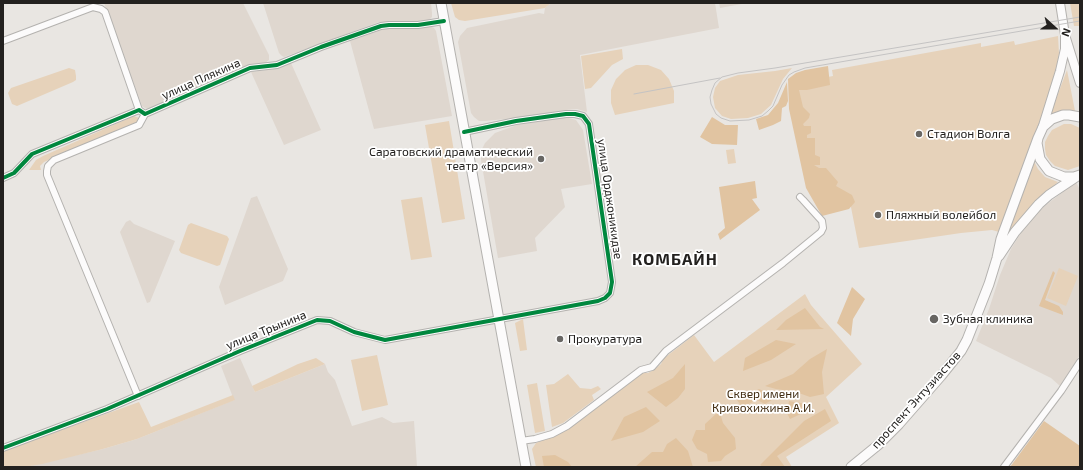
<!DOCTYPE html>
<meta charset="utf-8">
<style>
body{margin:0}
#map{position:relative;width:1083px;height:470px;overflow:hidden;background:#e9e6e2;font-family:"Exo 2",sans-serif}
canvas{display:block}
.frame{position:absolute;inset:0;border:4px solid #23211f;pointer-events:none}
.north{position:absolute;left:1035px;top:8px;width:40px;height:40px;-webkit-text-stroke:3px #fff;paint-order:stroke;rotate:111deg;font-size:11px;font-weight:700;line-height:16px;text-align:center;color:#23211f}
.north::after{content:'';display:block;margin:auto;width:14px;height:18px;background:#23211f;clip-path:polygon(50% 0,100% 100%,50% 72%,0 100%)}
</style>
<div id="map">
<canvas width="1083" height="470"></canvas>
<div class="frame"></div>
<div class="north">N</div>
</div>
<script>
const c = document.querySelector('canvas').getContext('2d');
c.lineJoin = 'round';
function paint(path, color) {
  c.fillStyle = color;
  c.fill(path, 'evenodd');
}
function poly(rows) {
  const path = new Path2D();
  for (const r of rows) {
    path.moveTo(r[0], r[1]);
    for (let i = 2; i < r.length; i += 2) path.lineTo(r[i], r[i + 1]);
  }
  return path;
}
function strokePath(path, color, width, dash) {
  c.strokeStyle = color;
  c.lineWidth = width;
  c.lineCap = dash ? 'butt' : 'round';
  c.setLineDash(dash || []);
  c.stroke(path);
}
function drawText(font, color, halo, rows, align = 'center') {
  c.font = font + ' "Exo 2",sans-serif';
  c.lineWidth = 3.5;
  c.setLineDash([]);
  c.textBaseline = 'middle';
  c.strokeStyle = halo;
  c.fillStyle = color;
  for (const [text, x, y, turn = 0] of rows) {
    c.save();
    c.translate(x, y);
    c.rotate((+turn || 0) * Math.PI / 180);
    c.textAlign = isNaN(turn) ? turn : align;
    if (halo) c.strokeText(text, 0, 0);
    c.fillText(text, 0, 0);
    c.restore();
  }
}
const built = poly([
 [104,3,243,3,269,55,269,60,265,63,250,64,148,109,145,108,142,106],
 [263,3,431,3,432,13,432,17,429,20,417,22,379,22,284,57,282,56,279,53],
 [551,3,715,3,719,28,580,55,587,112,577,109,566,110,516,118,485,121,479,121,474,117,471,113,458,42,460,36,467,28,539,13,544,14,545,8],
 [719,3,747,3,720,8],
 [430,26,434,28,436,31,452,116,374,129,350,41,381,30,391,28,418,29],
 [291,63,321,130,284,145,251,72,273,69],
 [565,117,576,120,583,130,592,184,561,189,565,207,535,238,537,251,498,258,481,160,481,151,485,143,495,133,517,125],
 [1076,182,1080,190,1080,355,1060,386,1051,378,976,341,989,309,1000,275,1011,249,1019,236,1030,220,1042,208],
 [257,196,288,269,283,281,225,305,219,287,251,198],
 [130,220,134,224,175,241,150,302,147,303,120,232,126,222],
 [240,358,255,392,325,364,328,372,335,380,352,426,382,417,393,423,414,421,417,467,24,467,103,449,137,439,234,400,221,366]
]);
const green = poly([
 [451,3,551,3,545,8,465,21,459,20,455,17],
 [1070,3,1080,3,1080,26,1074,26],
 [1058,36,1059,54,1053,85,999,232,992,230,961,233,859,248,849,197,813,183,793,84,833,76,832,70,981,43,981,47,1014,41,1015,45],
 [622,49,623,59,612,65,591,88,585,89,581,56],
 [636,65,648,65,661,70,669,79,674,91,674,103,615,115,611,103,611,90,616,79,625,70],
 [69,68,75,70,76,76,76,80,73,82,17,106,12,104,8,93,11,88],
 [792,68,783,79,771,105,761,114,748,118,731,119,722,116,715,108,713,97,715,88,720,81,738,75,775,71],
 [1067,70,1075,111,1063,111,1050,115],
 [134,116,139,118,139,120,136,123,44,162,40,166,41,170,29,170,36,160,43,156],
 [449,121,465,219,442,223,425,125],
 [1064,124,1071,124,1080,128,1080,166,1068,170,1055,166,1050,161,1046,155,1045,149,1045,142,1048,136,1052,130],
 [734,149,736,163,728,164,726,150],
 [1034,161,1038,169,1045,177,1058,182,1037,201,1026,212,1005,239],
 [422,197,432,257,411,260,401,200],
 [191,223,227,236,229,239,220,265,217,266,181,253,179,250,188,225],
 [1059,268,1078,276,1066,306,1047,298],
 [805,294,811,305,862,364,826,397,839,423,786,457,792,467,536,467,532,449,536,443,565,431,642,372,648,373,655,369,661,364,663,359,694,335,714,362],
 [523,319,527,350,520,351,515,323],
 [377,355,388,405,362,411,351,360],
 [316,358,325,364,255,392,252,386,298,364],
 [568,374,580,388,591,389,598,386,601,389,592,395,594,400,563,423,552,427,546,385,554,384],
 [537,383,545,431,535,433,527,385],
 [233,395,235,400,137,439,103,449,42,464,24,467,3,467,3,451,139,402,151,427]
]);
const forest = poly([
 [828,66,830,85,807,90,799,90,803,107,810,114,809,118,803,124,804,126,811,126,811,133,807,135,807,138,815,138,815,155,820,157,820,165,814,165,819,168,826,168,838,182,836,186,852,195,855,202,849,209,822,216,806,188,789,109,788,79,796,73,805,70],
 [787,82,788,101,786,106,782,108,781,121,773,125,759,130,756,119,768,115,778,103],
 [712,117,725,125,738,125,737,145,712,144,700,137],
 [755,181,757,198,752,199,760,210,720,240,718,234,725,228,719,187],
 [1053,271,1055,273,1045,300,1059,306,1063,312,1063,315,1039,306],
 [852,287,865,299,853,319,851,336,837,323],
 [805,308,820,327,824,329,776,330,786,320],
 [776,340,796,344,771,360,743,371,745,358],
 [827,349,822,372,824,394,810,397,796,392,776,389,765,386,793,374,810,359],
 [685,364,685,389,678,398,666,407,647,392,673,378],
 [759,389,777,397,765,404,757,400,742,407,737,400],
 [789,401,812,405,805,412,790,419,787,413],
 [646,407,660,421,643,432,611,441,624,417],
 [825,409,831,421,777,456,785,467,763,467,760,465,804,421],
 [718,412,720,413,723,423,735,438,736,449,725,456,721,461,708,462,707,454,697,449,692,440,696,430,705,430,705,424],
 [1044,421,1080,446,1080,467,1010,467],
 [676,438,688,451,693,467,635,467,652,452,663,452,667,444],
 [555,455,568,462,572,467,544,467,542,456]
]);
const street = poly([
 [3,41,93,7,101,9,105,12,139,110],
 [3,178,14,173,32,154,139,110,145,114,250,68,277,65,321,47,381,26,389,25,418,25,444,21],
 [138,396,47,175,47,171,48,166,54,160,139,125,145,114],
 [521,441,535,439,552,434,567,426,641,370,652,367,666,351,783,263,821,232,823,228,822,221,803,200,800,197],
 [3,448,107,409,240,351,317,320,330,321,354,332,385,340,598,301,605,298,610,293,612,282,589,124,583,116,575,114,566,114,516,121,464,132],
 [1004,467,1061,391,1080,362]
]);
const secondary = poly([
 [1060,3,1065,35,1080,83],
 [1042,129,1060,71,1065,49,1065,35]
]);
const primary = poly([
 [441,3,526,467],
 [1080,117,1069,115,1063,115,1052,119,1043,127,1038,138,1037,143,1040,159,1049,171,1064,177,1074,177,1080,175],
 [999,256,1015,232,1039,204,1049,195,1076,177],
 [851,467,878,445,899,424,941,376,961,351,967,340,989,284,997,258,1001,239,1038,138]
]);
const tram = poly([
 [1080,17,775,68,738,73,722,77,715,83,712,90,710,97,711,104,716,114,721,118,730,121,749,120,762,116,768,111,773,106,782,85,789,75,794,72,805,68,1080,21],
 [634,94,720,78]
]);
const cycleway = poly([
 [3,178,14,173,32,154,139,110,145,114,250,68,277,65,321,47,381,26,389,25,418,25,444,21],
 [3,448,107,409,240,351,317,320,330,321,354,332,385,340,598,301,605,298,610,293,612,282,589,124,583,116,575,114,566,114,516,121,464,132]
]);
const markers = [
 [919,134,4,"#686663"],
 [541,159,4,"#686663"],
 [878,215,4,"#686663"],
 [934,319,5,"#686663"],
 [560,339,4,"#686663"]
];
const streetNames = [
 ["улица Плякина",201,79,-24],
 ["улица Орджоникидзе",610,199,82],
 ["улица Трынина",266,330,-22],
 ["проспект Энтузиастов",916,400,-48]
];
const poiNames = [
 ["Стадион Волга",927,134],
 ["Саратовский драматический",533,152,"right"],
 ["театр «Версия»",533,166,"right"],
 ["Пляжный волейбол",886,215],
 ["Зубная клиника",943,319],
 ["Прокуратура",568,339]
];
const parkNames = [
 ["Сквер имени",763,394],
 ["Кривохижина А.И.",763,408]
];
const districtNames = [
 ["КОМБАЙН",675,260]
];
paint(built, '#dfd7cf');
paint(green, '#e6d2ba');
paint(forest, '#e1c4a1');
strokePath(street, '#b4b2af', 8);
strokePath(secondary, '#b4b2af', 10);
strokePath(primary, '#b4b2af', 11);
strokePath(street, '#fcfbfb', 6);
strokePath(secondary, '#fcfbfb', 8);
strokePath(primary, '#fcfbfb', 9);
strokePath(tram, '#c4c3c3', 1);
strokePath(cycleway, '#00873e', 4);
for (const [x, y, r, color] of markers) {
  const dot = new Path2D();
  dot.arc(x, y, r, 0, 2 * Math.PI);
  c.fillStyle = color;
  c.fill(dot);
  strokePath(dot, '#fff', 1.5);
}
drawText('12px', '#23211f', '#fff', streetNames);
drawText('12px', '#23211f', '#fff', poiNames, 'left');
drawText('12px', '#402b10', '#fff', parkNames);
c.letterSpacing = '1px';
drawText('bold 16px', '#23211f', '#fff', districtNames);
c.letterSpacing = '0px';
</script>
